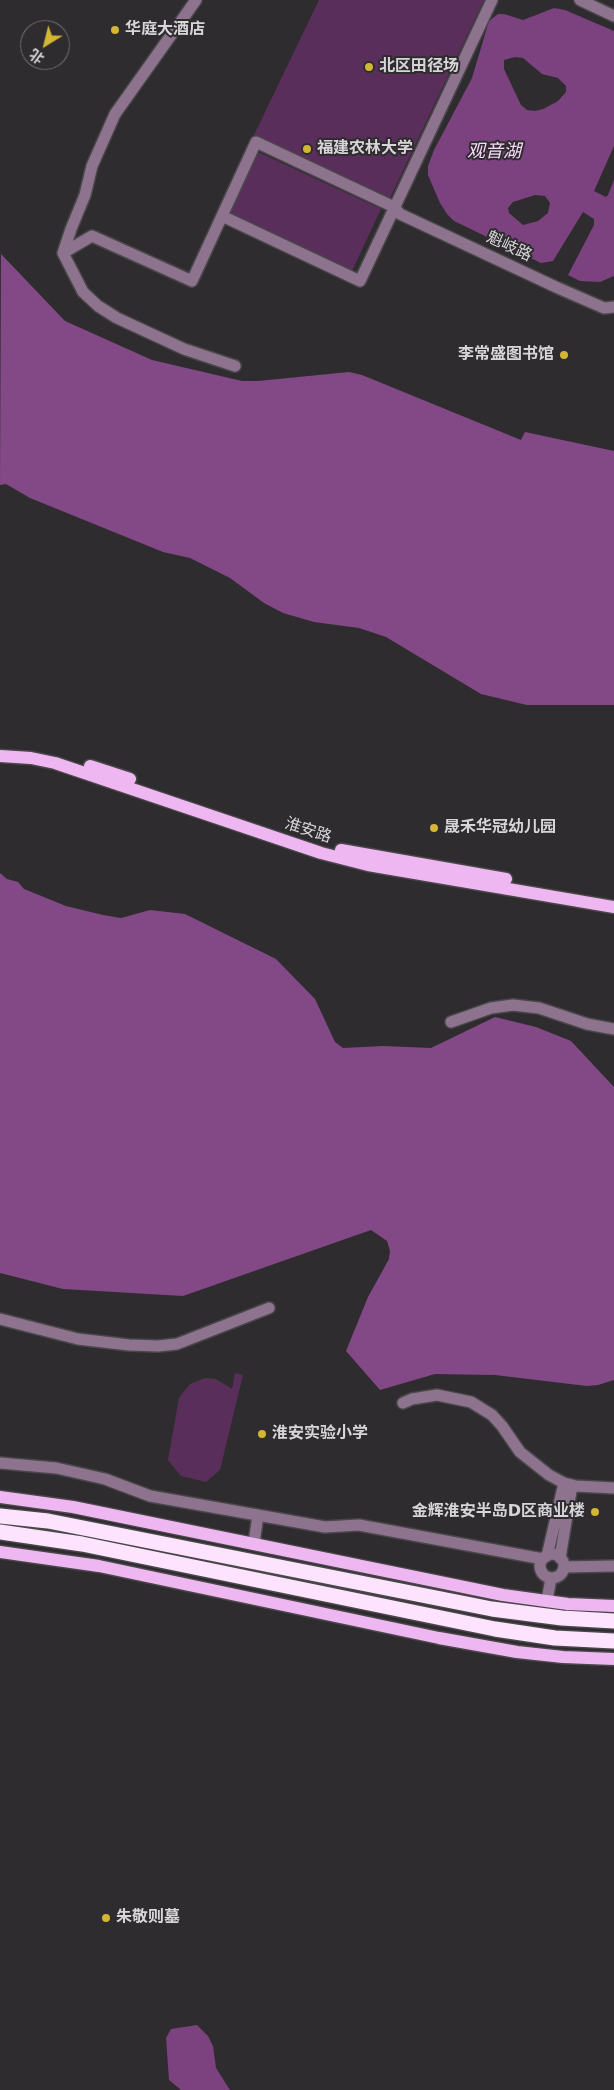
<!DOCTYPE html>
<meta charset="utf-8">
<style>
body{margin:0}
#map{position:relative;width:614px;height:2090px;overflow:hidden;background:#2f2c2f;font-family:"DejaVu Sans","Noto Sans SC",sans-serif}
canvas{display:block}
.north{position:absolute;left:20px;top:20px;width:50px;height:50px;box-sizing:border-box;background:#2f2c2f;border:1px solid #727072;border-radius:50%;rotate:216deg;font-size:14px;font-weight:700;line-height:20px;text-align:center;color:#d7d5d7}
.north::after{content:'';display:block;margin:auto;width:18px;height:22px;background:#d4b635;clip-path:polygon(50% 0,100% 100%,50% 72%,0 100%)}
</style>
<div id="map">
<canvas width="614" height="2090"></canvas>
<div class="north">北</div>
</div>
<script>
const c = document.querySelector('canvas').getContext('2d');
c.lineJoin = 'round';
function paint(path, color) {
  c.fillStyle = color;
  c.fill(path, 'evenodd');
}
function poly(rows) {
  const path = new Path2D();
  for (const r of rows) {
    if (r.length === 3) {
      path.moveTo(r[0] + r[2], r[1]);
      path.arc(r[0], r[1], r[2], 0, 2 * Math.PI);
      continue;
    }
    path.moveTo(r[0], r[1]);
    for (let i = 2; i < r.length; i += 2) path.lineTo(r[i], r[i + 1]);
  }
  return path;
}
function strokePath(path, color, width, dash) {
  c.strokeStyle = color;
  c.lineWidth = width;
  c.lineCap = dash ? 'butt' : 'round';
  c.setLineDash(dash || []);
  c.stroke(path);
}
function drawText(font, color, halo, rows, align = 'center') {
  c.font = font + ' "DejaVu Sans","Noto Sans SC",sans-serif';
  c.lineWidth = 4;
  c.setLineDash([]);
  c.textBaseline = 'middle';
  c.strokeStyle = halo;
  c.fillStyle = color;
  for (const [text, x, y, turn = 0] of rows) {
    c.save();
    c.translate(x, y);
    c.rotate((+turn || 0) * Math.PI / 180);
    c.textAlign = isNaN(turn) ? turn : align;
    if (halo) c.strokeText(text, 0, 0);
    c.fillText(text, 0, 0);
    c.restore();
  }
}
const green = poly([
 [319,0,484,0,390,198,254,135],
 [258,152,381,209,352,271,229,214],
 [235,1373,243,1375,220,1470,206,1482,181,1476,168,1460,179,1398,190,1384,205,1378,216,1379,232,1389]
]);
const forest = poly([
 [1,254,65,321,152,360,242,381,258,381,349,372,362,375,521,440,525,432,614,451,614,705,527,705,481,694,386,637,359,628,314,622,283,613,264,603,230,578,190,558,163,552,30,498,6,484,0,485],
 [0,873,7,879,18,882,24,889,66,906,103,915,121,918,150,910,185,914,276,959,315,999,335,1042,343,1048,383,1046,431,1048,495,1017,536,1027,571,1041,614,1087,614,1380,598,1385,587,1386,495,1375,435,1374,380,1390,346,1351,368,1297,389,1259,390,1251,387,1241,371,1230,183,1296,63,1289,0,1273]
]);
const water = poly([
 [554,8,565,10,614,31,614,146,594,191,606,197,608,195,614,180,614,276,600,282,580,281,568,275,594,225,594,219,583,212,553,261,541,263,454,221,447,214,440,203,428,175,428,166,434,150,472,78,489,21,498,14,504,14,523,20],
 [515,57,523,58,542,74,558,78,566,86,566,92,558,101,543,109,535,111,527,110,521,105,504,69,504,60],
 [535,195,545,196,550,203,548,213,538,221,523,225,509,213,508,208,513,202],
 [197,2025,208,2036,213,2046,216,2068,230,2090,181,2090,169,2080,166,2038,171,2029]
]);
const minor = poly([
 [196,0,115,114,92,166,85,195,71,229,63,253,92,236,192,281,256,142,394,207],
 [580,0,614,16],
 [394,207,400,214,558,288,604,308,614,307],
 [222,216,360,281,492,0],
 [63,253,83,292,98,306,117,318,184,349,235,366],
 [451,1022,491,1008,513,1005,539,1008,587,1024,614,1029],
 [0,1319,78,1339,129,1345,158,1346,177,1344,269,1308],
 [403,1403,412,1399,437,1395,471,1402,492,1415,502,1426,520,1452,549,1475,564,1483,576,1486,614,1488],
 [0,1463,56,1468,105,1479,150,1496,325,1527,359,1525,543,1559],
 [254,1543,258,1515],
 [552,1566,12],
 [547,1556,564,1483],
 [560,1558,572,1485],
 [564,1567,614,1566],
 [547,1601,551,1578]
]);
const major = poly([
 [0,756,31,758,55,763,321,853,368,865,614,907],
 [90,766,130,779],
 [341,850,506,879],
 [0,1497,73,1507,503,1595,568,1604,614,1606],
 [0,1552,99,1566,439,1638,517,1652,563,1657,614,1659]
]);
const highway = poly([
 [0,1516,48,1521,492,1609,562,1618,614,1621],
 [0,1532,82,1544,495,1629,555,1638,614,1641]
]);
const markers = [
 [115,30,5,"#d4b635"],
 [369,67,5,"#d4b635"],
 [307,149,5,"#d4b635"],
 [564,355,5,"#d4b635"],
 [434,828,5,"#d4b635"],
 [262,1434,5,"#d4b635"],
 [595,1512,5,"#d4b635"],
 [106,1918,5,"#d4b635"]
];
const poiNames = [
 ["华庭大酒店",125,30],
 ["北区田径场",379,67],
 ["福建农林大学",317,149],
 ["李常盛图书馆",554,355,"right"],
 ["晟禾华冠幼儿园",444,828],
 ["淮安实验小学",272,1434],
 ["金辉淮安半岛D区商业楼",585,1512,"right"],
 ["朱敬则墓",116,1918]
];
const streetNames = [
 ["魁岐路",509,247,25],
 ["淮安路",308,831,18]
];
const waterNames = [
 ["观音湖",494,152]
];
paint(green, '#592e5b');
paint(forest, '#834986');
paint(water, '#7b427f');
strokePath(minor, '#4a474a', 14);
strokePath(major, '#4a474a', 15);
strokePath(highway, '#4a474a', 18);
strokePath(minor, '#8e738f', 11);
strokePath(major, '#efb7f1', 12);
strokePath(highway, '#fee3ff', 15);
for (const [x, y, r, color] of markers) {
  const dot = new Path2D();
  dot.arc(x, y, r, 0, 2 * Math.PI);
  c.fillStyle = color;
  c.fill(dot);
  strokePath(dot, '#2f2c2f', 2);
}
drawText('bold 16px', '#d7d5d7', '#2f2c2f', poiNames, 'left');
drawText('16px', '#d7d5d7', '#2f2c2f', streetNames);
drawText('italic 18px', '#f9d8fa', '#2f2c2f', waterNames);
</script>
